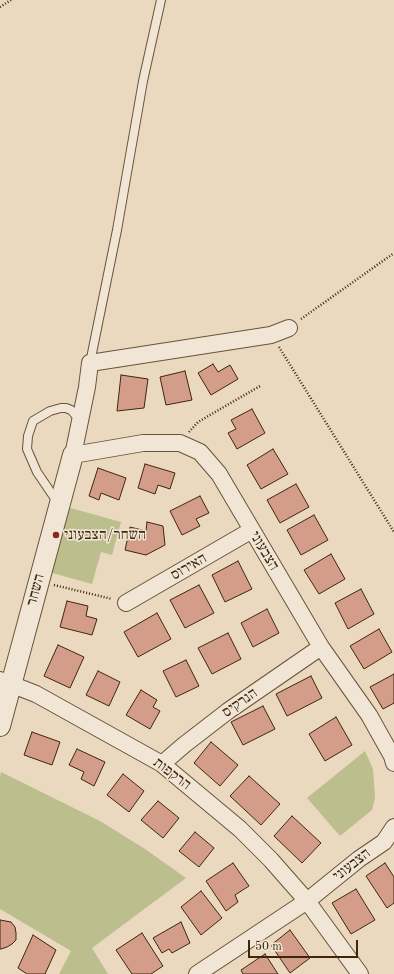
<!DOCTYPE html>
<meta charset="utf-8">
<style>
body{margin:0}
#map{position:relative;width:394px;height:974px;overflow:hidden;background:#ead9be;font-family:"Old Standard TT",serif}
canvas{display:block}
.scale{position:absolute;left:248px;top:940px;width:110px;height:18px;box-sizing:border-box;border:2px solid #3e260d;border-top:0;padding-left:5px;font-size:12px;line-height:14px;white-space:nowrap;color:#3e260d;-webkit-text-stroke:3px #f1e6d5;paint-order:stroke}
</style>
<div id="map">
<canvas width="394" height="974"></canvas>
<div class="scale">50 m</div>
</div>
<script>
const c = document.querySelector('canvas').getContext('2d');
c.lineJoin = 'round';
function paint(path, color) {
  c.fillStyle = color;
  c.fill(path, 'evenodd');
}
function poly(rows) {
  const path = new Path2D();
  for (const r of rows) {
    path.moveTo(r[0], r[1]);
    for (let i = 2; i < r.length; i += 2) path.lineTo(r[i], r[i + 1]);
  }
  return path;
}
function strokePath(path, color, width, dash) {
  c.strokeStyle = color;
  c.lineWidth = width;
  c.lineCap = dash ? 'butt' : 'round';
  c.setLineDash(dash || []);
  c.stroke(path);
}
function drawText(font, color, halo, rows, align = 'center') {
  c.font = font + ' "Old Standard TT","Frank Ruhl Libre",serif';
  c.lineWidth = 3;
  c.setLineDash([]);
  c.textBaseline = 'middle';
  c.strokeStyle = halo;
  c.fillStyle = color;
  for (const [text, x, y, turn = 0] of rows) {
    c.save();
    c.translate(x, y);
    c.rotate((+turn || 0) * Math.PI / 180);
    c.textAlign = isNaN(turn) ? turn : align;
    if (halo) c.strokeText(text, 0, 0);
    c.fillText(text, 0, 0);
    c.restore();
  }
}
const green = poly([
 [67,507,121,522,112,555,101,552,92,584,49,572],
 [365,751,373,769,375,798,372,810,340,836,307,798],
 [1,772,100,821,145,849,186,878,92,948,108,974,59,974,71,951,0,909,0,777]
]);
const building = poly([
 [213,364,218,372,230,365,238,379,211,395,198,373,213,364],
 [185,371,192,400,166,405,160,377,185,371],
 [121,375,148,379,144,408,117,411,121,375],
 [252,409,265,433,237,449,228,433,236,429,231,420,252,409],
 [273,449,288,474,261,489,247,465,273,449],
 [145,464,175,473,170,489,158,485,155,494,138,488,145,464],
 [98,468,126,478,119,500,101,493,99,500,89,496,98,468],
 [296,484,309,507,280,523,267,500,296,484],
 [200,496,209,513,196,519,200,526,182,535,170,511,200,496],
 [314,515,328,540,301,555,287,530,314,515],
 [147,522,163,526,165,545,146,555,125,550,130,527,146,531,147,522],
 [331,554,345,579,319,594,304,570,331,554],
 [238,561,252,589,225,602,212,575,238,561],
 [199,585,214,613,185,628,170,600,199,585],
 [361,589,374,614,348,629,335,603,361,589],
 [67,601,88,606,86,616,97,619,92,635,60,627,67,601],
 [267,609,279,633,253,647,241,623,267,609],
 [157,613,171,639,138,657,124,632,157,613],
 [379,629,392,652,364,669,350,646,379,629],
 [228,633,241,659,212,674,198,648,228,633],
 [58,645,84,657,70,688,44,676,58,645],
 [186,660,199,686,176,697,163,671,186,660],
 [98,671,120,682,109,706,86,695,98,671],
 [394,674,394,703,383,709,370,687,394,674],
 [311,676,322,698,287,716,276,694,311,676],
 [141,690,157,700,153,707,160,711,150,729,126,715,141,690],
 [263,706,275,729,243,745,231,722,263,706],
 [336,717,352,745,325,761,309,734,336,717],
 [32,732,60,742,52,765,24,755,32,732],
 [211,742,238,765,220,786,194,763,211,742],
 [77,749,105,762,94,786,81,779,84,772,69,765,77,749],
 [123,774,144,791,129,812,107,795,123,774],
 [249,776,280,804,261,825,230,796,249,776],
 [158,801,179,818,163,838,141,820,158,801],
 [292,816,321,843,302,863,274,836,292,816],
 [195,832,214,848,199,867,179,851,195,832],
 [233,863,249,886,235,895,238,902,226,911,206,881,233,863],
 [385,863,394,877,394,903,387,908,366,876,385,863],
 [356,889,375,920,351,934,332,903,356,889],
 [201,891,222,918,201,935,181,907,201,891],
 [0,920,11,922,15,927,16,933,16,940,12,944,7,947,1,949,0,949,0,920],
 [181,922,190,943,172,953,169,949,162,953,153,938,181,922],
 [290,930,310,958,290,973,271,945,290,930],
 [142,933,163,966,151,974,132,974,116,950,142,933],
 [33,935,56,950,45,974,27,974,18,968,33,935],
 [265,954,278,974,243,974,241,970,265,954]
]);
const path = poly([
 [0,7,11,0],
 [301,319,394,253],
 [279,347,394,532],
 [189,432,198,422,260,386],
 [54,585,112,599]
]);
const service = poly([
 [90,363,117,230,143,81,161,0],
 [58,503,37,472,27,449,28,436,33,421,50,411,61,408,66,408,71,410,80,420]
]);
const minor = poly([
 [289,328,271,335,90,363,87,387,73,455,143,443,180,443,200,452,219,474,321,647,369,715,392,756,394,763],
 [126,603,252,530],
 [0,680,36,694,162,764,240,829,271,860,307,901,360,974],
 [162,764,184,745,228,711,321,647],
 [197,974,307,901,359,859,384,842,394,827]
]);
const tertiary = poly([
 [0,726,73,455]
]);
const markers = [
 [56,535,4,"#8f2418"]
];
const poiNames = [
 ["השחר/הצבעוני",64,535]
];
const streetNames = [
 ["הצבעוני",264,551,59],
 ["האירוס",189,567,-30],
 ["השחר",36,590,-75],
 ["הנרקיס",240,703,-35],
 ["הרקפות",172,774,37],
 ["הצבעוני",352,865,-38]
];
paint(green, '#bcbe8e');
paint(building, '#d49d89');
strokePath(building, '#3e260d', 1);
strokePath(service, '#695339', 10);
strokePath(minor, '#695339', 18);
strokePath(tertiary, '#695339', 22);
strokePath(path, '#3e260d', 2.5, [1, 2]);
strokePath(service, '#f1e6d5', 8);
strokePath(minor, '#f1e6d5', 16);
strokePath(tertiary, '#f1e6d5', 20);
for (const [x, y, r, color] of markers) {
  const dot = new Path2D();
  dot.arc(x, y, r, 0, 2 * Math.PI);
  c.fillStyle = color;
  c.fill(dot);
  strokePath(dot, '#f1e6d5', 1.5);
}
drawText('15px', '#3e260d', '#f1e6d5', poiNames, 'left');
drawText('15px', '#3e260d', '#f1e6d5', streetNames);
</script>
